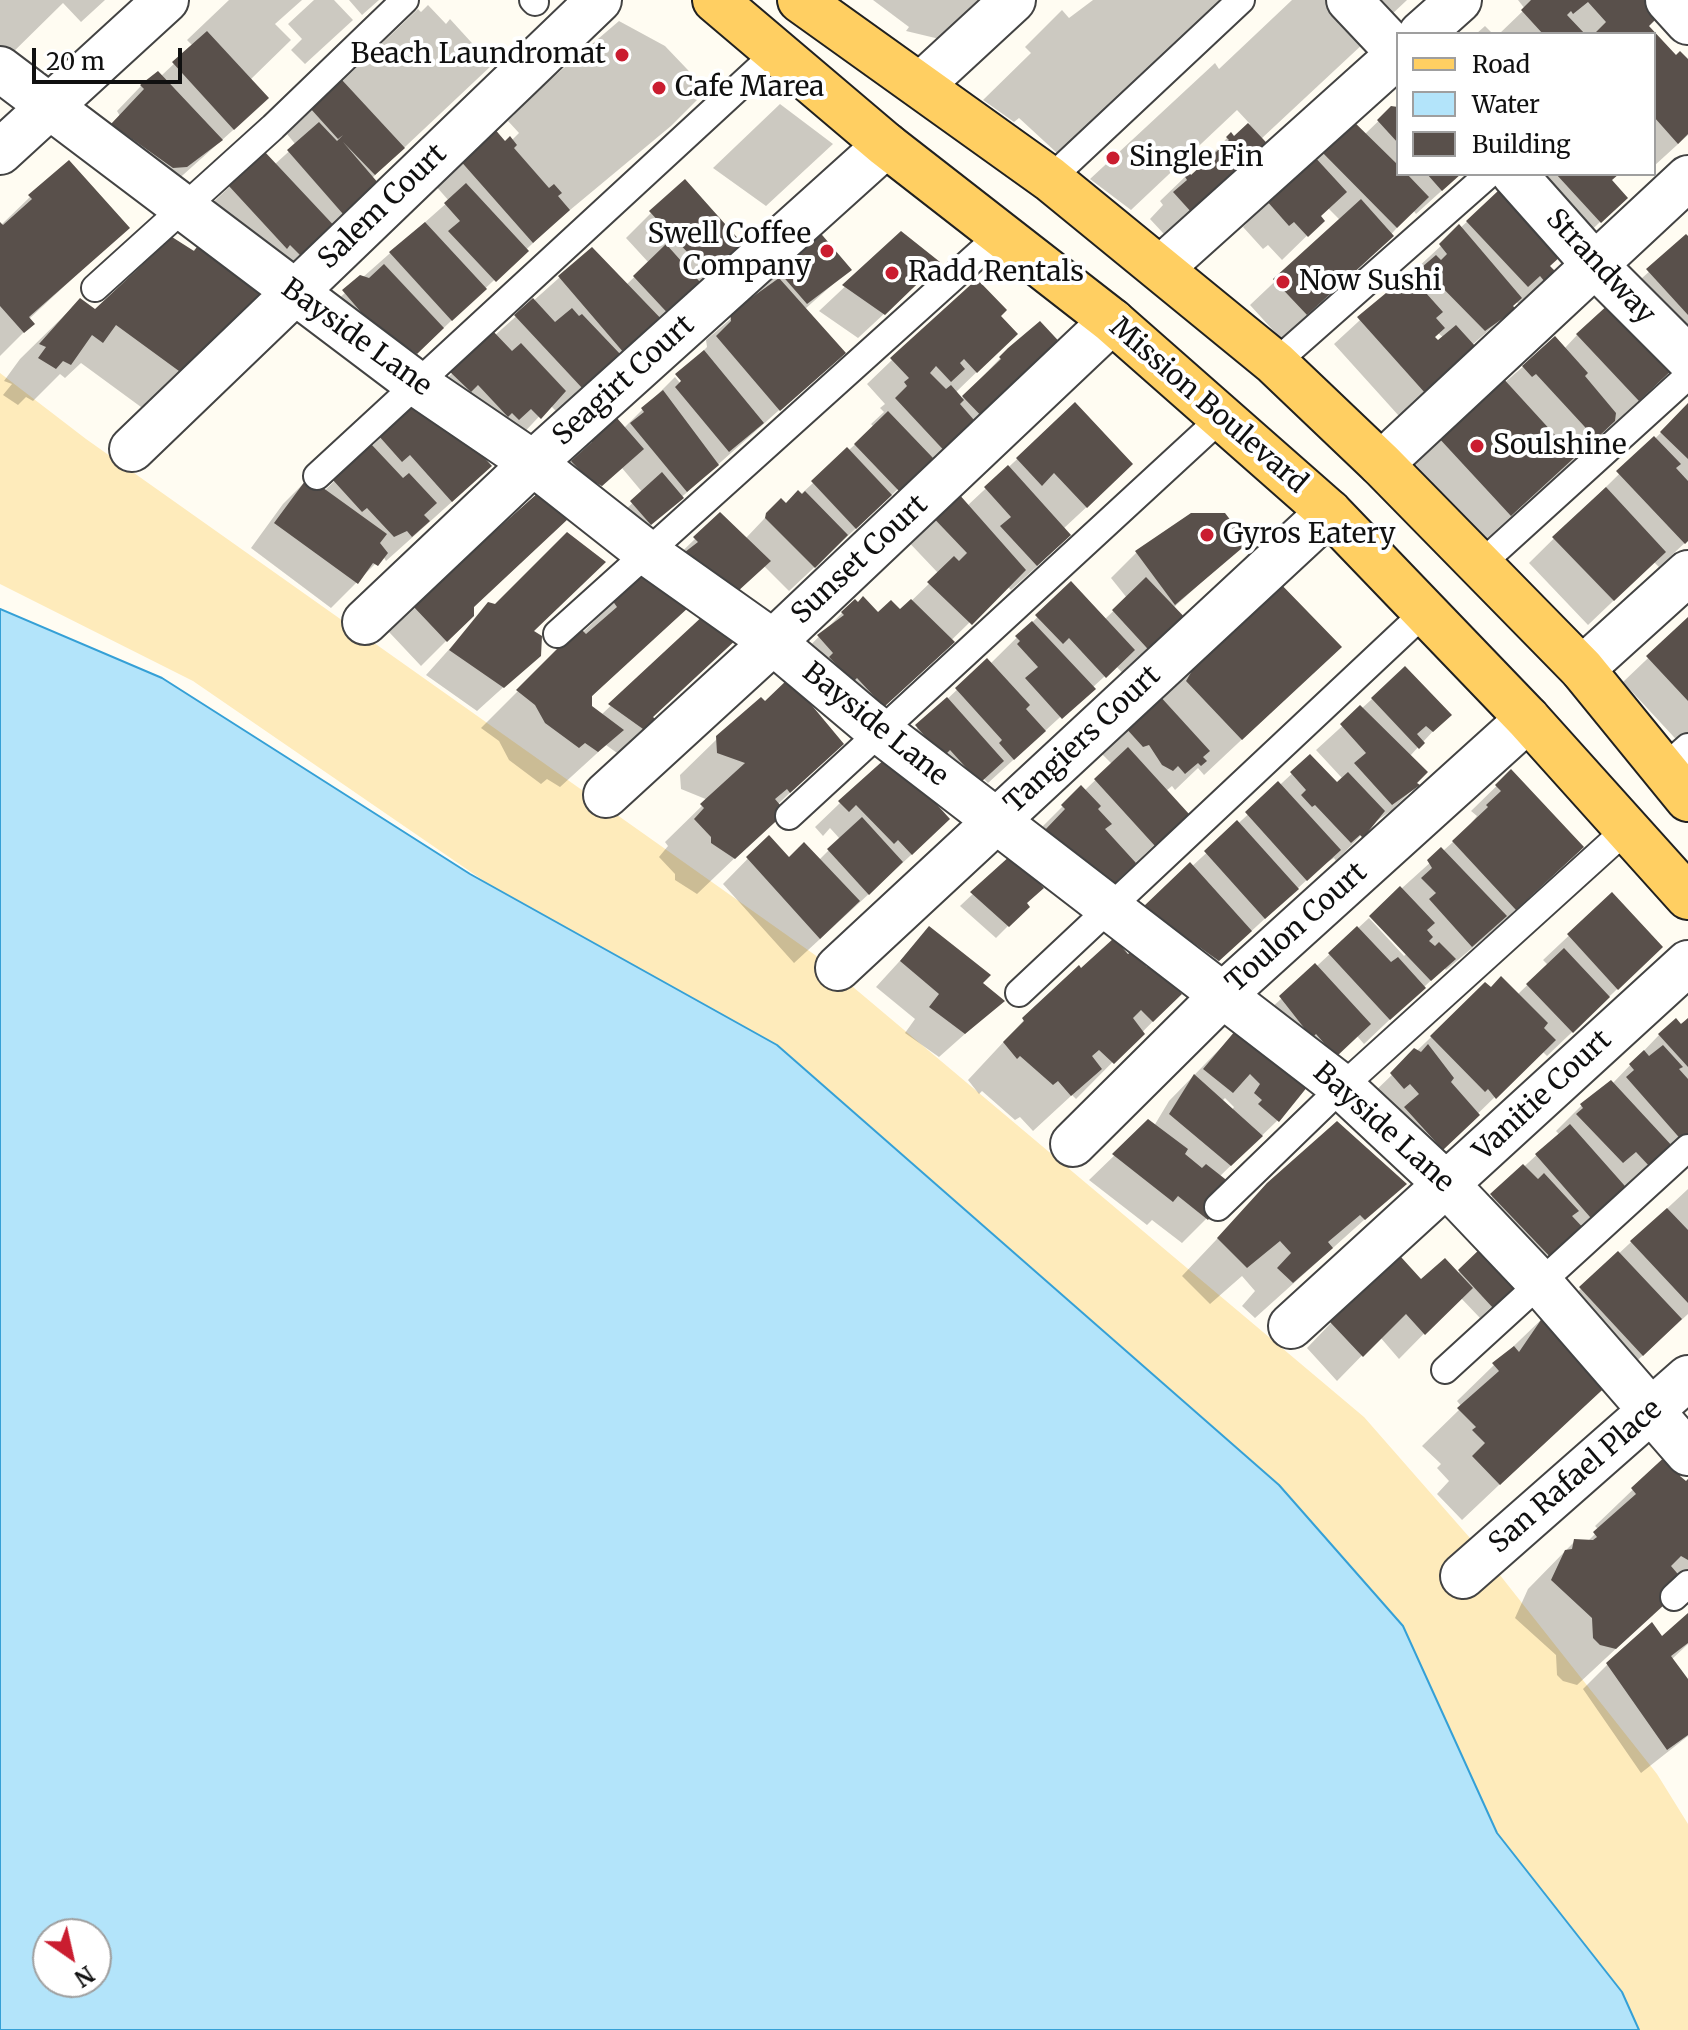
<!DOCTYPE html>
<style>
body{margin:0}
#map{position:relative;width:1688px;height:2030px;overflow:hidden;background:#fffcf2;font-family:Merriweather,serif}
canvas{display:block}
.legend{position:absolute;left:1396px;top:32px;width:260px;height:144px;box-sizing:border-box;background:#fff;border:2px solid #9f9f9f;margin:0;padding:10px 14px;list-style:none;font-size:24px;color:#101010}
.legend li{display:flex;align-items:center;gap:16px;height:40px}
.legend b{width:40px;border:2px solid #9f9f9f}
.north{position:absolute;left:32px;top:1918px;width:80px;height:80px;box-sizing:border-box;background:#fff;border:2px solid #9f9f9f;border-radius:50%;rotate:146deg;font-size:22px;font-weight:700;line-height:32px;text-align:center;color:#101010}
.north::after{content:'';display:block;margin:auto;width:28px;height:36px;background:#ca1d30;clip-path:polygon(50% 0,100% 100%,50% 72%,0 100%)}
.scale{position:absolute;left:32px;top:48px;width:150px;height:36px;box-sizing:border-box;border:4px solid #101010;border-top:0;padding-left:10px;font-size:24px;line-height:28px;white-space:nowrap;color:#101010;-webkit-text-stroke:6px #fff;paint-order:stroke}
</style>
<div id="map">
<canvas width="1688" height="2030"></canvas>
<ul class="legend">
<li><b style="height:10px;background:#ffcf62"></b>Road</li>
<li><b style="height:22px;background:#b3e4fa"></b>Water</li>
<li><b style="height:22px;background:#59504b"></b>Building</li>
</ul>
<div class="north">N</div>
<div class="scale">20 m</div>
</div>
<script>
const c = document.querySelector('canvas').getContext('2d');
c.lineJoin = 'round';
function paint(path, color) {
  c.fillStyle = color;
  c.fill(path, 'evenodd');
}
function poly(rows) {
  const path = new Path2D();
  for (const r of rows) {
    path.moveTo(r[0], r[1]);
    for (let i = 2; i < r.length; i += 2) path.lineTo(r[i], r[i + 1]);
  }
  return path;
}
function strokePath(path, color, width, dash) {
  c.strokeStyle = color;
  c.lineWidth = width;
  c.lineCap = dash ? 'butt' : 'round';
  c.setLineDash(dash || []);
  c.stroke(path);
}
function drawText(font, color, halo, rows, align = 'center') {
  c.font = font + ' Merriweather,serif';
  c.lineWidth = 8;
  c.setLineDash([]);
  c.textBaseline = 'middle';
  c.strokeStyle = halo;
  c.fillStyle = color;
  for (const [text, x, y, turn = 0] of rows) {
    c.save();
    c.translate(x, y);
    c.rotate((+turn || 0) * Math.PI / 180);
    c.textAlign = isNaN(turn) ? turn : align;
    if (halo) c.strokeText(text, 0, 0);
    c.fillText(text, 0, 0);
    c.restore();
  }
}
const sand = poly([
 [0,373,86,439,815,955,1364,1417,1477,1546,1657,1774,1688,1824,1688,2030,1432,2030,532,914,193,681,0,584]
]);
const water = poly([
 [0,609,162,678,470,874,777,1045,1279,1485,1403,1626,1497,1833,1622,1992,1639,2030,0,2030,0,609],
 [48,1934,96,1934,96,1982,48,1982,48,1934]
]);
const shadow = poly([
 [0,0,105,0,81,22,63,3,0,65],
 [229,0,302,0,275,24,291,40,250,80,241,123,174,183,88,150,120,116,117,111,141,86,158,73,161,76,193,46,187,40],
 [314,0,334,0,353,20,305,64,291,50,302,39,288,24],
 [349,0,379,0,362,15],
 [873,0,1005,0,952,42,906,31,909,27],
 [1093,0,1225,0,1057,153,1019,118,1014,122,983,100,1031,53,1025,47,1062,10,1069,18],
 [1292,0,1327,0,1365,42,1261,139,1176,247,1150,219,1163,205,1160,201,1188,174,1191,178,1227,138,1234,139,1250,124,1237,110,1131,210,1090,179,1215,63,1219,69],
 [1341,0,1407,0,1372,33],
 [1518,0,1641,0,1647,26,1654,34,1499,34,1525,9],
 [428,5,446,24,450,19,492,65,372,178,383,190,281,286,204,211,264,154,274,165,296,145,287,134,418,9,421,12],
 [619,21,665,46,707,90,671,126,552,225,391,378,319,316,449,201,435,185,460,160,511,141,519,133,508,121,544,85],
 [1485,26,1493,34,1476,34],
 [1654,34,1676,58,1688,62,1688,135,1654,166],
 [780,104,833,144,766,206,713,168],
 [1392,108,1398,109,1398,174,1460,174,1416,214,1413,210,1367,261,1281,339,1250,305,1340,220,1328,208,1319,217,1322,221,1282,260,1268,245,1263,249,1243,227,1347,118,1364,135],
 [1519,174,1617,174,1610,181,1625,198,1575,246],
 [1499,192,1553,272,1519,305,1516,301,1510,307,1513,309,1472,345,1408,426,1334,344,1408,276,1412,280,1418,274,1415,270],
 [1438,333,1444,338,1438,343,1433,337],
 [30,197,127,228,29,319,32,324,0,356,0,226],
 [651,213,747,252,557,412,550,405,515,442,426,397,560,277,626,285,649,263,626,238],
 [901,234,913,287,858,338,819,311],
 [1688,237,1688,354,1623,295],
 [203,241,282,298,156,418,81,363,65,378,60,374,33,401,26,397,18,405,3,395,12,384,4,381,20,359,80,300,95,311,192,252],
 [774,267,849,270,805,309,843,353,638,536,620,515,643,493,622,468,576,510,561,459,585,434,623,429,675,377,686,390,692,362,707,347,706,340,755,298,749,292],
 [999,316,1016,334,955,393,961,399,1009,349,1064,350,925,481,916,472,789,591,764,566,709,618,651,718,658,724,624,758,606,745,560,787,547,779,541,784,509,760,499,741,481,728,579,630,582,633,646,571,670,563,720,515,746,538,781,501,786,505,800,495,874,427,871,424,884,412,880,408,885,404,867,384,892,360],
 [687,606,708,614,601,715,590,707,590,698],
 [1577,335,1646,394,1485,540,1413,462,1555,339,1564,349],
 [419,402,464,491,386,561,383,556,331,608,251,548,283,504,308,479,324,491],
 [1075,405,1106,489,1063,529,1044,560,1011,590,1007,586,858,731,794,662,842,613,863,599,878,615,900,612,939,574,901,534,925,510,967,506],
 [1688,406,1688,540,1659,567,1654,562,1588,625,1529,563],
 [539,494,472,608,472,615,421,666,389,632],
 [1192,515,1245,543,1173,608,1131,682,1116,666,988,783,984,779,892,752,987,661,990,664,1071,584,1104,620,1127,598,1111,578,1136,553],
 [489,605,532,632,539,655,477,711,426,675],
 [1688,620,1688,746,1685,749,1623,682],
 [1184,662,1302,683,1204,775,1198,768,1175,790,1172,786,1166,791,1162,838,1089,906,1038,831,1081,788,1084,791,1112,764,1100,752,1161,700],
 [1405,669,1449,714,1409,757,1417,785,1392,810,1371,825,1336,861,1334,858,1323,865,1193,985,1120,933,1310,757,1336,784,1342,778,1316,750],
 [718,738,841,744,777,805,783,812,697,894,675,880,675,874,659,857,668,846,665,842,708,800,681,789,680,775],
 [1511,772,1557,872,1490,933,1446,970,1444,968,1364,1044,1357,1036,1310,1080,1278,1120,1219,1177,1206,1219,1182,1243,1152,1220,1147,1225,1089,1180,1149,1122,1154,1126,1169,1101,1241,1027,1256,1022,1369,918,1404,956,1407,953,1401,889,1464,832,1477,816,1471,811],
 [1225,1098,1234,1107,1232,1110,1222,1101],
 [905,782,923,844,794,963,723,884,768,838,789,859,819,860,840,839,830,828,823,836,815,827,840,803],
 [1011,858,1027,907,996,938,960,906],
 [1612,895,1635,972,1547,1056,1542,1051,1417,1173,1367,1099,1485,985,1490,990,1517,995,1548,965,1543,960],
 [929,929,980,984,1002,1001,939,1057,905,1033,915,1019,876,987],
 [1127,957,1180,994,1076,1099,1072,1095,1033,1131,1020,1117,1015,1120,982,1091,979,1094,968,1080,1024,1020,1081,971],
 [1688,1020,1688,1139,1530,1287,1467,1220,1559,1134,1556,1131,1581,1106,1612,1084,1659,1035],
 [1404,1184,1255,1318,1242,1306,1255,1291,1242,1276,1210,1304,1182,1276,1268,1185],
 [1688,1189,1688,1314,1617,1379,1611,1379,1462,1520,1437,1494,1449,1481,1437,1468,1441,1464,1422,1446,1462,1407,1457,1401,1494,1365,1545,1316,1555,1313],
 [1483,1248,1516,1283,1480,1318,1460,1297,1399,1359,1380,1337,1337,1381,1307,1348,1331,1323,1457,1274],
 [1670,1454,1678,1476,1686,1484,1688,1482,1688,1569,1636,1630,1577,1685,1563,1681,1557,1675,1556,1655,1515,1618,1528,1589,1575,1541,1587,1542,1599,1530,1595,1526],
 [1688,1615,1688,1644,1671,1660,1688,1681,1688,1736,1641,1773,1583,1689,1608,1664,1662,1639]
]);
const building = poly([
 [1531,0,1644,0,1659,16,1649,26,1676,55,1680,51,1688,59,1688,134,1678,144,1654,117,1654,34,1594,34,1606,22,1588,2,1573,14,1571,11,1567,15,1585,34,1543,34,1521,10],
 [207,31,269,98,234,130,172,62],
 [158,71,223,140,187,167,173,168,111,124,144,89,140,85],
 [342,80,405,148,375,175,343,142,385,191,350,222,287,150,319,122,337,141,343,135,338,139,310,108],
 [1391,106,1398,107,1398,143,1377,120],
 [1347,115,1398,165,1398,174,1407,174,1429,197,1397,228,1315,145],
 [1248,123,1278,155,1202,224,1173,192,1187,180,1184,175,1188,171,1191,175,1229,140,1226,137,1231,132,1234,136],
 [493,127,505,141,510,136,517,145,514,148,549,188,554,184,562,193,558,196,570,210,533,243,458,158],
 [264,151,340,232,307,262,290,245,287,249,228,185],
 [1313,155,1347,192,1321,216,1325,221,1308,237,1294,222,1289,226,1266,200],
 [69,160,130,228,29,317,35,324,24,333,0,306,0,222,3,225,32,199,28,195],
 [1427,174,1461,174,1442,191],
 [1556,174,1619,174,1612,180,1628,198,1601,223],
 [685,179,750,252,716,283,649,211],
 [466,183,529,251,496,282,448,231,460,221,444,203],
 [1499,190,1561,256,1550,266,1556,272,1545,282,1540,276,1528,287,1466,221],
 [1361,199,1394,236,1307,315,1273,279],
 [425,222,487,289,452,321,389,252],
 [1459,224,1522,298,1513,306,1516,309,1485,331,1422,267,1436,255,1441,260,1447,254,1439,244],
 [817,229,852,270,807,304,773,265],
 [901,231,940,262,885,315,842,285],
 [1686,234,1688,236,1688,315,1646,269],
 [172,237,194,251,203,239,269,287,194,382,116,325,103,343,92,335,71,365,63,361,56,369,38,358,46,347,39,344,80,298,95,309],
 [666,244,708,291,675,321,633,276],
 [592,247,668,326,630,360,558,276],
 [384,264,444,328,417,354,366,318,342,290,360,275,369,278],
 [1409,274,1443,312,1436,318,1445,328,1435,337,1438,340,1456,325,1486,358,1434,403,1357,317],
 [779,278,846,353,780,411,716,336,731,321,730,313],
 [977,279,1007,310,1001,316,1018,334,977,373,964,359,960,363,965,369,951,382,936,366,930,373,946,389,951,385,964,400,960,404,974,420,971,423,979,431,951,458,895,398,907,386,904,382,909,378,890,358],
 [533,298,555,322,572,308,579,316,582,314,621,355,583,389,514,315],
 [1610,303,1673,369,1639,401,1576,334],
 [1040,321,1067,350,989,424,962,396,1001,359,999,357,1008,348],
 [492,330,512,351,521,343,566,391,541,419,531,409,519,420,512,413,508,417,478,385,471,392,449,371],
 [1555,336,1588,373,1585,376,1616,413,1615,421,1596,439,1536,374,1532,377,1522,366],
 [704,350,764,423,729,452,675,387,681,381,675,374],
 [1501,376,1575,457,1511,516,1437,436],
 [663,390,719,465,687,492,630,423,644,412,641,408],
 [419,399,452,423,492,466,452,502,410,455,402,462,378,435],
 [1075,402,1133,464,1087,508,1054,473,1042,486,1016,458],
 [1688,403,1688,459,1660,432],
 [610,410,644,449,602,486,588,479,571,461,592,442,584,433],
 [888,411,933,458,899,491,854,444],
 [1654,436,1681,464,1676,468,1688,481,1688,541,1685,544,1616,471],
 [371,444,403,478,409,473,437,503,424,515,430,521,412,537,407,531,394,537,367,508,362,512,332,479],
 [847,447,892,495,856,529,811,481],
 [1008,465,1071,535,1037,566,1000,526,1011,517,984,487],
 [662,472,684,498,651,525,630,501],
 [308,477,387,534,380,543,388,553,378,566,373,563,358,584,274,523],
 [950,484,1026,570,972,625,927,582,954,556,959,561,967,553,924,508],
 [1606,487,1666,552,1614,601,1552,537],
 [798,490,802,494,805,491,848,535,815,568,765,518,766,513,781,498,786,503],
 [539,492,568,519,474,607,474,616,447,642,412,605],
 [720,512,771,561,737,592,685,552,698,542,693,537],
 [1191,513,1225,513,1248,543,1175,605,1135,551],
 [567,532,606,562,534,631,542,636,541,656,504,688,449,650,488,602,495,604],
 [646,569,689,607,592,696,592,706,624,730,598,752,585,743,579,748,545,723,535,705,516,690,579,627,586,634,617,607,612,600],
 [1146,577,1193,626,1157,659,1112,610],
 [1274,577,1342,647,1242,740,1186,681,1221,622],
 [1071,581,1135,650,1106,678,1069,638,1063,644,1035,615],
 [863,596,878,612,891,600,900,609,911,599,955,642,884,707,857,678,853,682,829,657,833,653,817,635,844,615,841,612,855,599,858,602],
 [706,613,739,637,653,717,661,724,650,734,608,704],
 [1688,617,1688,701,1646,656],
 [1032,621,1096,689,1062,719,1025,678,1038,667,1017,644,1020,641,1015,636],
 [987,658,1030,705,1026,709,1046,731,1014,760,999,743,1002,740,955,688],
 [1405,666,1452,715,1433,732,1426,726,1417,734,1425,743,1419,749,1371,698],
 [789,678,844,744,790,793,787,789,775,799,786,812,735,859,711,843,711,837,694,819,704,808,700,804,745,763,717,753,716,736,761,697,765,701],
 [1158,694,1210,751,1203,757,1207,761,1201,766,1198,763,1185,774,1178,766,1173,771,1162,765,1149,745,1143,747,1124,726],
 [947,697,1004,761,980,783,950,750,943,757,915,725],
 [1360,705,1428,772,1417,783,1420,785,1392,805,1354,763,1366,753,1340,724],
 [1128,747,1189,814,1155,846,1094,779],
 [1310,754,1337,782,1348,772,1385,811,1363,838,1360,835,1351,843,1315,805,1312,807,1301,795,1306,790,1290,772],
 [886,758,905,779,910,775,950,819,912,855,898,840,894,844,856,805,849,812,838,801],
 [1511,769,1584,847,1516,910,1452,841,1488,807,1486,805,1501,791,1495,785],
 [1278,781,1341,850,1307,881,1245,812],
 [1081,785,1101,806,1098,809,1112,824,1105,829,1136,863,1115,883,1050,838,1045,830,1065,809,1061,805],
 [862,817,903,862,869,895,827,849],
 [1237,820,1299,889,1265,919,1204,851],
 [769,835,789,857,804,842,860,901,820,939,746,857],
 [1441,847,1507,916,1472,947,1429,899,1436,893,1421,878,1432,868,1427,860],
 [1011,855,1044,888,1027,903,1030,907,1009,927,970,892],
 [1190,862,1252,931,1219,961,1143,907],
 [1400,886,1435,923,1427,930,1433,937,1429,941,1435,946,1439,942,1456,959,1431,981,1369,916],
 [1612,892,1663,947,1618,990,1567,934],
 [929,926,991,975,983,983,1005,1001,965,1034,929,1007,939,994,900,961],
 [1357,926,1391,962,1398,957,1426,988,1390,1020,1328,953],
 [1114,938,1128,954,1132,951,1147,967,1150,964,1182,994,1153,1022,1141,1010,1133,1018,1145,1034,1114,1064,1099,1050,1092,1056,1102,1069,1071,1096,1058,1081,1053,1085,1020,1056,1017,1059,1003,1042,1024,1021,1022,1018,1079,965,1081,968],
 [1564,948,1610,997,1573,1033,1526,984],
 [1315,963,1371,1024,1336,1057,1316,1034,1312,1038,1279,996],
 [1501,976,1548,1023,1544,1028,1556,1040,1496,1099,1488,1089,1485,1092,1430,1036,1485,982,1491,987],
 [1676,1018,1681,1024,1688,1018,1688,1067,1658,1034],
 [1241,1024,1312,1081,1279,1122,1258,1104,1262,1100,1254,1093,1260,1084,1250,1074,1233,1093,1203,1069],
 [1428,1044,1454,1078,1451,1082,1480,1115,1443,1150,1404,1107,1419,1094,1410,1084,1404,1089,1390,1073,1414,1048,1421,1052],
 [1663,1045,1683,1067,1679,1069,1688,1079,1688,1139,1684,1143,1626,1077,1634,1070,1629,1064,1644,1050,1649,1056],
 [1194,1074,1263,1136,1231,1166,1169,1114],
 [1611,1080,1674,1148,1651,1168,1636,1152,1623,1163,1576,1114,1583,1108,1580,1104],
 [1148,1119,1188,1149,1185,1154,1202,1168,1206,1164,1234,1186,1208,1220,1178,1196,1173,1202,1112,1154],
 [1337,1121,1407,1184,1365,1220,1360,1215,1328,1242,1333,1248,1293,1283,1277,1268,1291,1253,1280,1241,1247,1268,1217,1238,1267,1183],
 [1570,1124,1632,1194,1597,1225,1535,1154],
 [1523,1164,1538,1179,1544,1173,1579,1211,1572,1216,1588,1233,1556,1263,1490,1194],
 [1667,1208,1688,1230,1688,1303,1630,1241],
 [1483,1246,1519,1284,1493,1308,1458,1270],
 [1618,1251,1682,1319,1643,1356,1579,1287],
 [1401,1257,1421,1279,1445,1258,1473,1288,1425,1335,1406,1314,1363,1357,1330,1322],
 [1545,1314,1614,1379,1500,1485,1472,1456,1485,1443,1472,1430,1476,1427,1457,1408,1499,1371,1492,1363,1514,1346,1519,1352],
 [1670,1452,1686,1469,1680,1476,1686,1481,1688,1479,1688,1560,1681,1556,1671,1566,1683,1580,1676,1594,1616,1649,1600,1645,1593,1638,1592,1618,1551,1580,1565,1550,1572,1549,1574,1539,1593,1540,1597,1537,1593,1532,1636,1494,1631,1488],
 [1688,1613,1688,1643,1671,1656,1688,1679,1688,1735,1667,1750,1606,1663,1652,1622,1662,1636]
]);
const lane = poly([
 [533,0,535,2],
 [1050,179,1241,0],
 [95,288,273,127,405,0],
 [1275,363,1489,174],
 [317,476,778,51],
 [1481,564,1688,376],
 [557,634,1001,234],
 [1663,769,1688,747],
 [789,816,1221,418],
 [1019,993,1426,611],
 [1218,1207,1342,1087,1628,828],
 [1445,1370,1688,1148],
 [1674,1597,1688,1584]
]);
const street = poly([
 [1349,0,1398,52],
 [1668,0,1688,22],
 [1421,34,1459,0],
 [0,69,417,384,533,463,646,552,773,642,868,722,1342,1087,1447,1185,1540,1283,1688,1453],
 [921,85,1013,0],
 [0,152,166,0],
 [1514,174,1594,264,1688,358],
 [1161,268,1398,55],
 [132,449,599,0],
 [1381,464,1688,178],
 [365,622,533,463,886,145],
 [1582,669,1688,573],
 [606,795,773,642,1112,321],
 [838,968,1329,512],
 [1073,1144,1224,994,1528,719],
 [1291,1326,1688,963],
 [1463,1576,1688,1378]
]);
const primary = poly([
 [715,0,886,145,1112,321,1329,512,1528,719,1688,897],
 [800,0,1050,179,1275,363,1381,464,1582,669,1688,799]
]);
const markers = [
 [622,55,8,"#ca1d30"],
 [659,88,8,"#ca1d30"],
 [1113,158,8,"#ca1d30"],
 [827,251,8,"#ca1d30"],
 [892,273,8,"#ca1d30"],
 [1283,282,8,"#ca1d30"],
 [1477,446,8,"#ca1d30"],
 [1207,535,8,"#ca1d30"]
];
const poiNames = [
 ["Beach Laundromat",606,55,"right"],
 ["Cafe Marea",675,88],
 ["Single Fin",1129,158],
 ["Swell Coffee",811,235,"right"],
 ["Company",811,267,"right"],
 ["Radd Rentals",908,273],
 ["Now Sushi",1299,282],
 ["Soulshine",1493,446],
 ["Gyros Eatery",1223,535]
];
const streetNames = [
 ["Salem Court",383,207,-44],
 ["Strandway",1600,267,47],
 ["Bayside Lane",356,338,36],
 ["Seagirt Court",624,381,-42],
 ["Mission Boulevard",1208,406,41],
 ["Sunset Court",860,560,-43],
 ["Bayside Lane",875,725,39],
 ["Tangiers Court",1083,740,-43],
 ["Toulon Court",1297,928,-42],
 ["Vanitie Court",1543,1096,-43],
 ["Bayside Lane",1383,1128,42],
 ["San Rafael Place",1576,1477,-41]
];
paint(sand, '#feebbb');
paint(water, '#b3e4fa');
strokePath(water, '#35a0d6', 2);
paint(shadow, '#0003');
paint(building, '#59504b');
strokePath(lane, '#434343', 30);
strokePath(street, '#434343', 48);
strokePath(primary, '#212121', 48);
strokePath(lane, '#fff', 26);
strokePath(street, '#fff', 44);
strokePath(primary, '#ffcf62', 44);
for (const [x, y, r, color] of markers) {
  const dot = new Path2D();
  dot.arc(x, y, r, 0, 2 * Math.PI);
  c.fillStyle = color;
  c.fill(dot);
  strokePath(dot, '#fff', 3);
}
drawText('28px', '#101010', '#fff', poiNames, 'left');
drawText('28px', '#101010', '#fff', streetNames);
</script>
